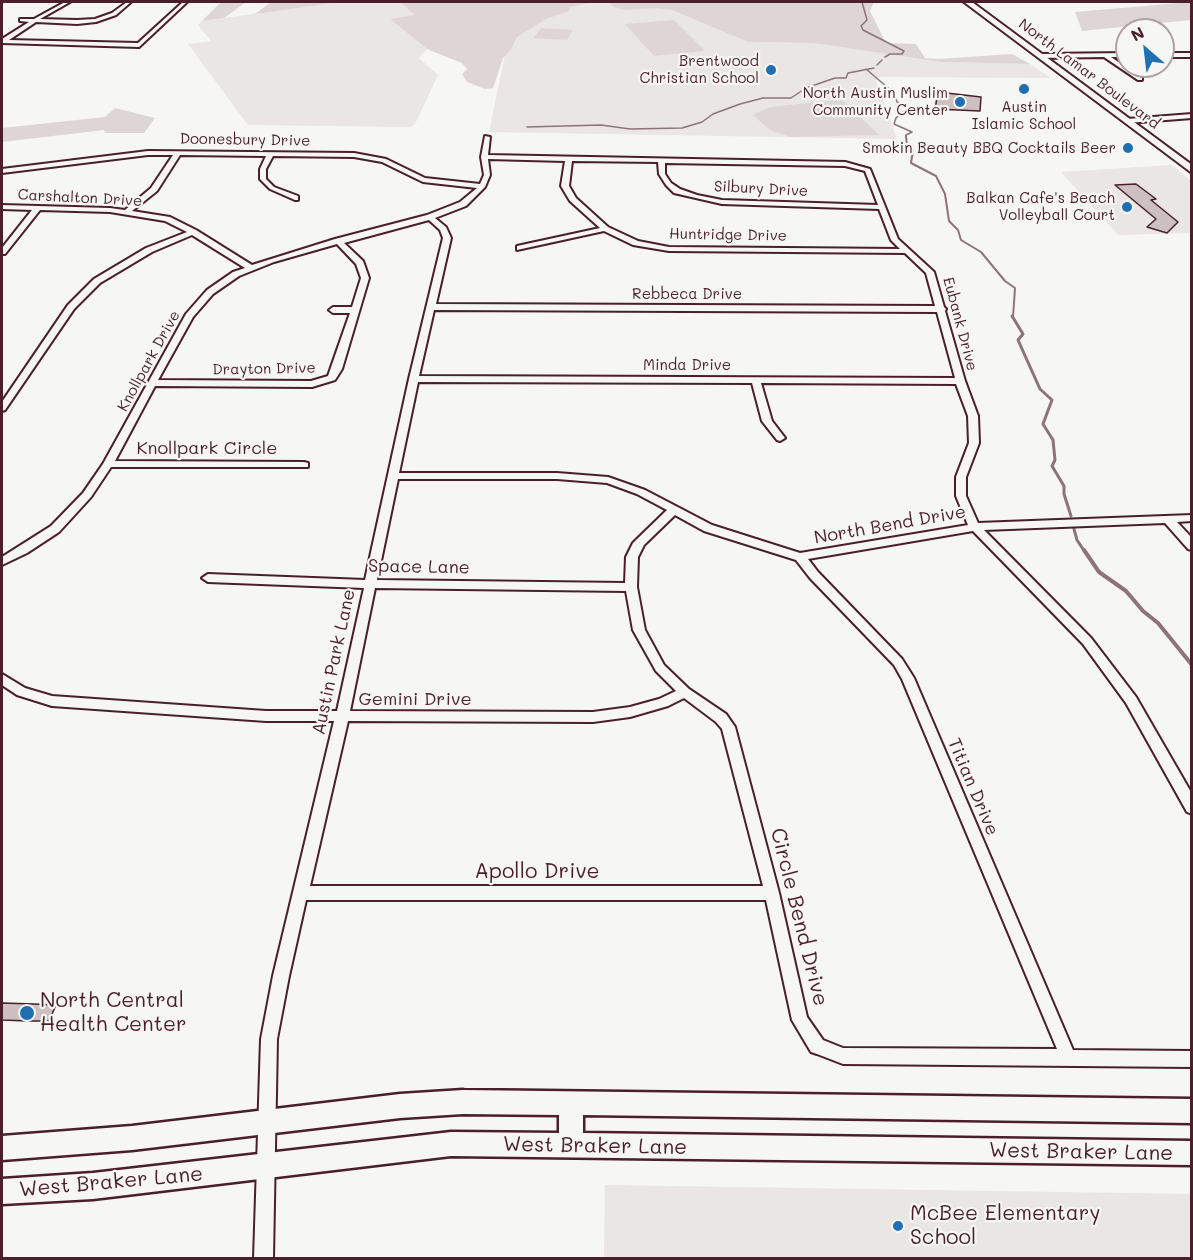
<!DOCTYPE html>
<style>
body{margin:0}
#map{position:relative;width:1193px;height:1260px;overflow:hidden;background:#f6f6f2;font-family:Mali,sans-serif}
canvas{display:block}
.frame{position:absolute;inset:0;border:3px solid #4a1f2b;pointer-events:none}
.north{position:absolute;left:1115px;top:18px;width:60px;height:60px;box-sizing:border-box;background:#f6f6f2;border:2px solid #b1a0a2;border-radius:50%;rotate:332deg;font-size:16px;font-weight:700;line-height:24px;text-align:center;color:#4a1f2b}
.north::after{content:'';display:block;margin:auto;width:21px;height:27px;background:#1f6fb2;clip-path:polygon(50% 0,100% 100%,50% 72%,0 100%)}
</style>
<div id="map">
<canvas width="1193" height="1260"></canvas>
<div class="frame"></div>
<div class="north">N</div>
</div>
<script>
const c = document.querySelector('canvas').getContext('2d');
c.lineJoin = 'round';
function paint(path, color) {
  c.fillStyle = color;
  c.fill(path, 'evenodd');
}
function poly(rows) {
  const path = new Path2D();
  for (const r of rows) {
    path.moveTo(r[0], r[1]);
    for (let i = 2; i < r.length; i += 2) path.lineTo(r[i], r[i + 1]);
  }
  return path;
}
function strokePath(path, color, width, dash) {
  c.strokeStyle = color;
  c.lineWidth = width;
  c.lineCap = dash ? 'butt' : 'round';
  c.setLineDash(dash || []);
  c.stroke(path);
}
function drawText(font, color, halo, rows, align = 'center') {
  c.font = font + ' Mali,sans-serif';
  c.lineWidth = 4.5;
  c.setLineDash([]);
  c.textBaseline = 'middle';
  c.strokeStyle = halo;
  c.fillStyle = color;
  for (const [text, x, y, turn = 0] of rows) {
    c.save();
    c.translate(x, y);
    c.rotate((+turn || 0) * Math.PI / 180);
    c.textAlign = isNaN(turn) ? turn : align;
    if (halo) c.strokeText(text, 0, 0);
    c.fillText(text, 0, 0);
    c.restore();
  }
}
const built = poly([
 [340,2,400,2,416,15,390,19,427,49,419,58,438,75,415,124,410,127,248,125,188,44,211,41,198,25,202,21],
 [516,2,650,2,748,42,813,43,941,62,1030,64,1051,78,875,77,897,139,489,132],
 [1172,165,1191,181,1191,233,1118,235,1061,172],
 [605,1185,1191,1194,1191,1258,604,1258]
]);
const green = poly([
 [221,2,246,2,224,18,202,21],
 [271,2,340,2,255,14],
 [400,2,874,2,870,11,886,43,916,44,925,58,939,59,1012,54,1030,64,941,62,813,43,748,42,671,10,656,8,625,10,614,7,609,3,594,2,570,7,569,11,546,19,517,37,511,49,503,58,493,88,485,89,467,82,462,74,467,69,462,63,427,49,390,19,415,15],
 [1191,2,1191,20,1082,31,1075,12],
 [674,20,705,51,654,56,625,24],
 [541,28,573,30,567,40,534,38],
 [837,100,844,101,879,135,790,137,770,130,753,115,770,107],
 [115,108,155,118,144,133,105,133,104,130,2,142,2,128,105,117]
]);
const streamFar3 = poly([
 [862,2,867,20,861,26,863,30,904,51,902,54,890,54,885,57],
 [877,65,882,60],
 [866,69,894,93,897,102,907,108,896,118,894,124,912,132,906,135,906,138],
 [527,127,601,125,630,129,682,128,702,122,713,114,740,104,763,98,791,98,806,88,835,78,846,78,848,73,874,68]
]);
const streamFar2 = poly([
 [906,136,907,146,913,150,911,163,936,176,945,194,949,221,958,230,961,240,981,252,1005,281,1015,288,1013,317]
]);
const streamFar1 = poly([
 [1012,316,1023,334,1018,340,1040,389,1052,400,1043,424,1053,440,1055,460,1052,466,1064,486,1064,494,1071,516],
 [1074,529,1077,540,1085,552]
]);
const stream = poly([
 [1084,550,1099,572,1126,591,1143,611,1158,623,1192,665]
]);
const building = poly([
 [938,92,981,97,980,111,935,109,938,92],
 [1136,184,1156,199,1151,200,1178,222,1167,233,1147,227,1156,219,1115,185,1136,184],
 [2,1003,34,1004,56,1005,49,1021,28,1021,2,1020,2,1003]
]);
const minor = poly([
 [65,2,70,2,40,19,77,20,95,19,112,13,127,2,131,2,116,15,96,22,77,24,36,22,9,40,138,43,183,2,187,2,139,47,2,43,2,39,29,22,20,21,20,19,34,19,65,2],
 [1127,53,1127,57,1111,57,1142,78,1142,80,1138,80,1104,57,1040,58,1037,56,1040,54,1127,53],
 [1163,53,1192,53,1192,57,1163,57,1163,53],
 [1192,114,1192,118,1127,123,1124,121,1127,119,1192,114],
 [485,136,490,137,488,155,845,162,870,169,898,239,934,272,944,307,946,309,945,311,965,381,978,416,979,443,966,477,966,496,978,523,1192,515,1192,521,1177,522,1192,538,1192,550,1188,549,1165,523,984,530,1091,638,1136,697,1192,794,1192,814,1187,812,1126,703,1083,644,973,531,808,559,818,572,902,659,914,678,1073,1050,1192,1051,1192,1067,843,1064,817,1054,811,1052,792,1020,766,900,306,900,289,976,277,1039,273,1258,254,1258,261,1039,273,976,334,721,266,721,52,706,17,695,2,685,2,674,25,688,52,696,266,711,337,711,364,588,208,582,202,578,208,574,365,580,409,379,443,238,440,230,429,220,344,243,363,261,369,278,342,369,335,380,312,387,155,386,115,461,304,462,308,463,308,467,111,467,91,497,59,532,27,553,2,565,2,557,51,526,83,493,103,464,186,314,207,290,233,272,245,268,192,235,152,252,100,283,74,309,5,410,2,411,2,402,68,305,94,279,146,248,187,232,165,221,110,212,40,210,5,254,2,254,2,248,32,210,2,209,2,205,110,208,125,210,151,188,173,155,148,155,2,173,2,169,148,151,354,153,386,159,425,178,480,184,484,175,481,157,485,136],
 [180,155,266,156,260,169,260,179,270,189,295,200,298,200,298,196,274,187,266,179,266,169,273,156,354,157,382,162,423,182,477,188,460,202,427,215,335,239,252,265,196,230,170,217,132,211,157,191,180,155],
 [488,159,565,161,561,186,570,201,600,228,517,246,517,250,604,231,633,245,669,251,905,253,926,273,935,306,436,304,451,238,446,227,435,218,466,206,485,187,490,175,488,159],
 [572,161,658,162,659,174,666,185,674,193,722,204,879,209,891,240,900,249,669,247,638,241,608,227,576,198,569,186,572,161],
 [665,163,845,166,865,171,878,205,722,200,697,195,680,189,671,183,665,174,665,163],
 [337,244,356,264,361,278,352,307,333,307,329,310,333,313,350,313,328,376,311,381,158,380,193,317,213,294,239,276,274,262,337,244],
 [434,310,937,312,955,378,419,376,434,310],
 [418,382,752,383,762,421,777,440,780,441,785,438,772,421,761,383,956,384,968,416,969,443,956,477,956,496,968,525,800,553,712,525,645,490,608,477,557,473,399,473,418,382],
 [398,479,557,479,607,483,637,494,667,510,633,543,626,557,625,583,377,580,398,479],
 [675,515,704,531,796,560,810,578,894,665,902,679,1057,1049,843,1048,823,1040,807,1017,779,893,735,727,726,714,689,689,664,665,645,630,637,587,638,557,644,545,675,515],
 [375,588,626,591,633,630,656,671,676,691,659,699,630,707,593,712,350,711,375,588],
 [684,698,716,722,722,729,763,886,310,886,348,721,593,722,630,717,668,706,684,698]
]);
const secondary = poly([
 [463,1090,1192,1099,1192,1123,583,1115,583,1133,1192,1141,1192,1165,451,1156,93,1199,2,1204,2,1179,93,1173,451,1132,559,1133,559,1115,463,1114,400,1118,132,1150,2,1160,2,1136,132,1126,400,1094,463,1090]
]);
const primary = poly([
 [964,2,972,2,1192,165,1192,173,964,2]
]);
const markers = [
 [771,70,6,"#1f6fb2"],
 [1024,89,6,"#1f6fb2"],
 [960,102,6,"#1f6fb2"],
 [1128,148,6,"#1f6fb2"],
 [1127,207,6,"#1f6fb2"],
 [27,1013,8,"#1f6fb2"],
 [898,1226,6,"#1f6fb2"]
];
const farPoinames = [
 ["Brentwood",759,61],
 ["Christian School",759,78],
 ["North Austin Muslim",948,93],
 ["Community Center",948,110],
 ["Austin",1024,107,"center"],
 ["Islamic School",1024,124,"center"],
 ["Smokin Beauty BBQ Cocktails Beer",1116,148],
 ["Balkan Cafe's Beach",1115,198],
 ["Volleyball Court",1115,215]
];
const farStreetnames = [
 ["North Lamar Boulevard",1089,74,37],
 ["Doonesbury Drive",245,140,1],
 ["Silbury Drive",761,189,3],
 ["Carshalton Drive",80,198,3],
 ["Huntridge Drive",728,235,1],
 ["Rebbeca Drive",687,294],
 ["Eubank Drive",960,324,75],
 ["Knollpark Drive",149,361,-61],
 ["Minda Drive",687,365],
 ["Drayton Drive",264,369,-1]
];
const streetNames = [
 ["Knollpark Circle",207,448],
 ["North Bend Drive",890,525,-10],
 ["Space Lane",419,567,1],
 ["Austin Park Lane",334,662,-78],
 ["Gemini Drive",415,699],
 ["Titian Drive",973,787,67]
];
const nearStreetnames = [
 ["Apollo Drive",537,872],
 ["Circle Bend Drive",799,917,76],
 ["West Braker Lane",595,1146,1],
 ["West Braker Lane",1081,1152,1],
 ["West Braker Lane",111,1182,-5]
];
const nearPoinames = [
 ["North Central",40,1001],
 ["Health Center",40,1025],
 ["McBee Elementary",910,1214],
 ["School",910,1238]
];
paint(built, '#e9e6e3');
paint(green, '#ddd6d5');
strokePath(streamFar3, '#8e747a', 1.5);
strokePath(streamFar2, '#8e747a', 2);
strokePath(streamFar1, '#8e747a', 3);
strokePath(stream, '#8e747a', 4);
paint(building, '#ccc1c0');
strokePath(building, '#4a1f2b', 1.5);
strokePath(minor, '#4a1f2b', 4);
strokePath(secondary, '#4a1f2b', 5);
strokePath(primary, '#4a1f2b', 4);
paint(minor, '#f6f6f2');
paint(secondary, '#f6f6f2');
paint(primary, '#f6f6f2');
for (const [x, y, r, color] of markers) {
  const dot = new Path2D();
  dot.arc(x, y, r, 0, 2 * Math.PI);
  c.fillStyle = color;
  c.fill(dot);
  strokePath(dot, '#f6f6f2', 2);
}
drawText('15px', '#4a1f2b', '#f6f6f2', farPoinames, 'right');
drawText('15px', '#4a1f2b', '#f6f6f2', farStreetnames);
drawText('18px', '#4a1f2b', '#f6f6f2', streetNames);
drawText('21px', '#4a1f2b', '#f6f6f2', nearStreetnames);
drawText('21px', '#4a1f2b', '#f6f6f2', nearPoinames, 'left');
</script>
